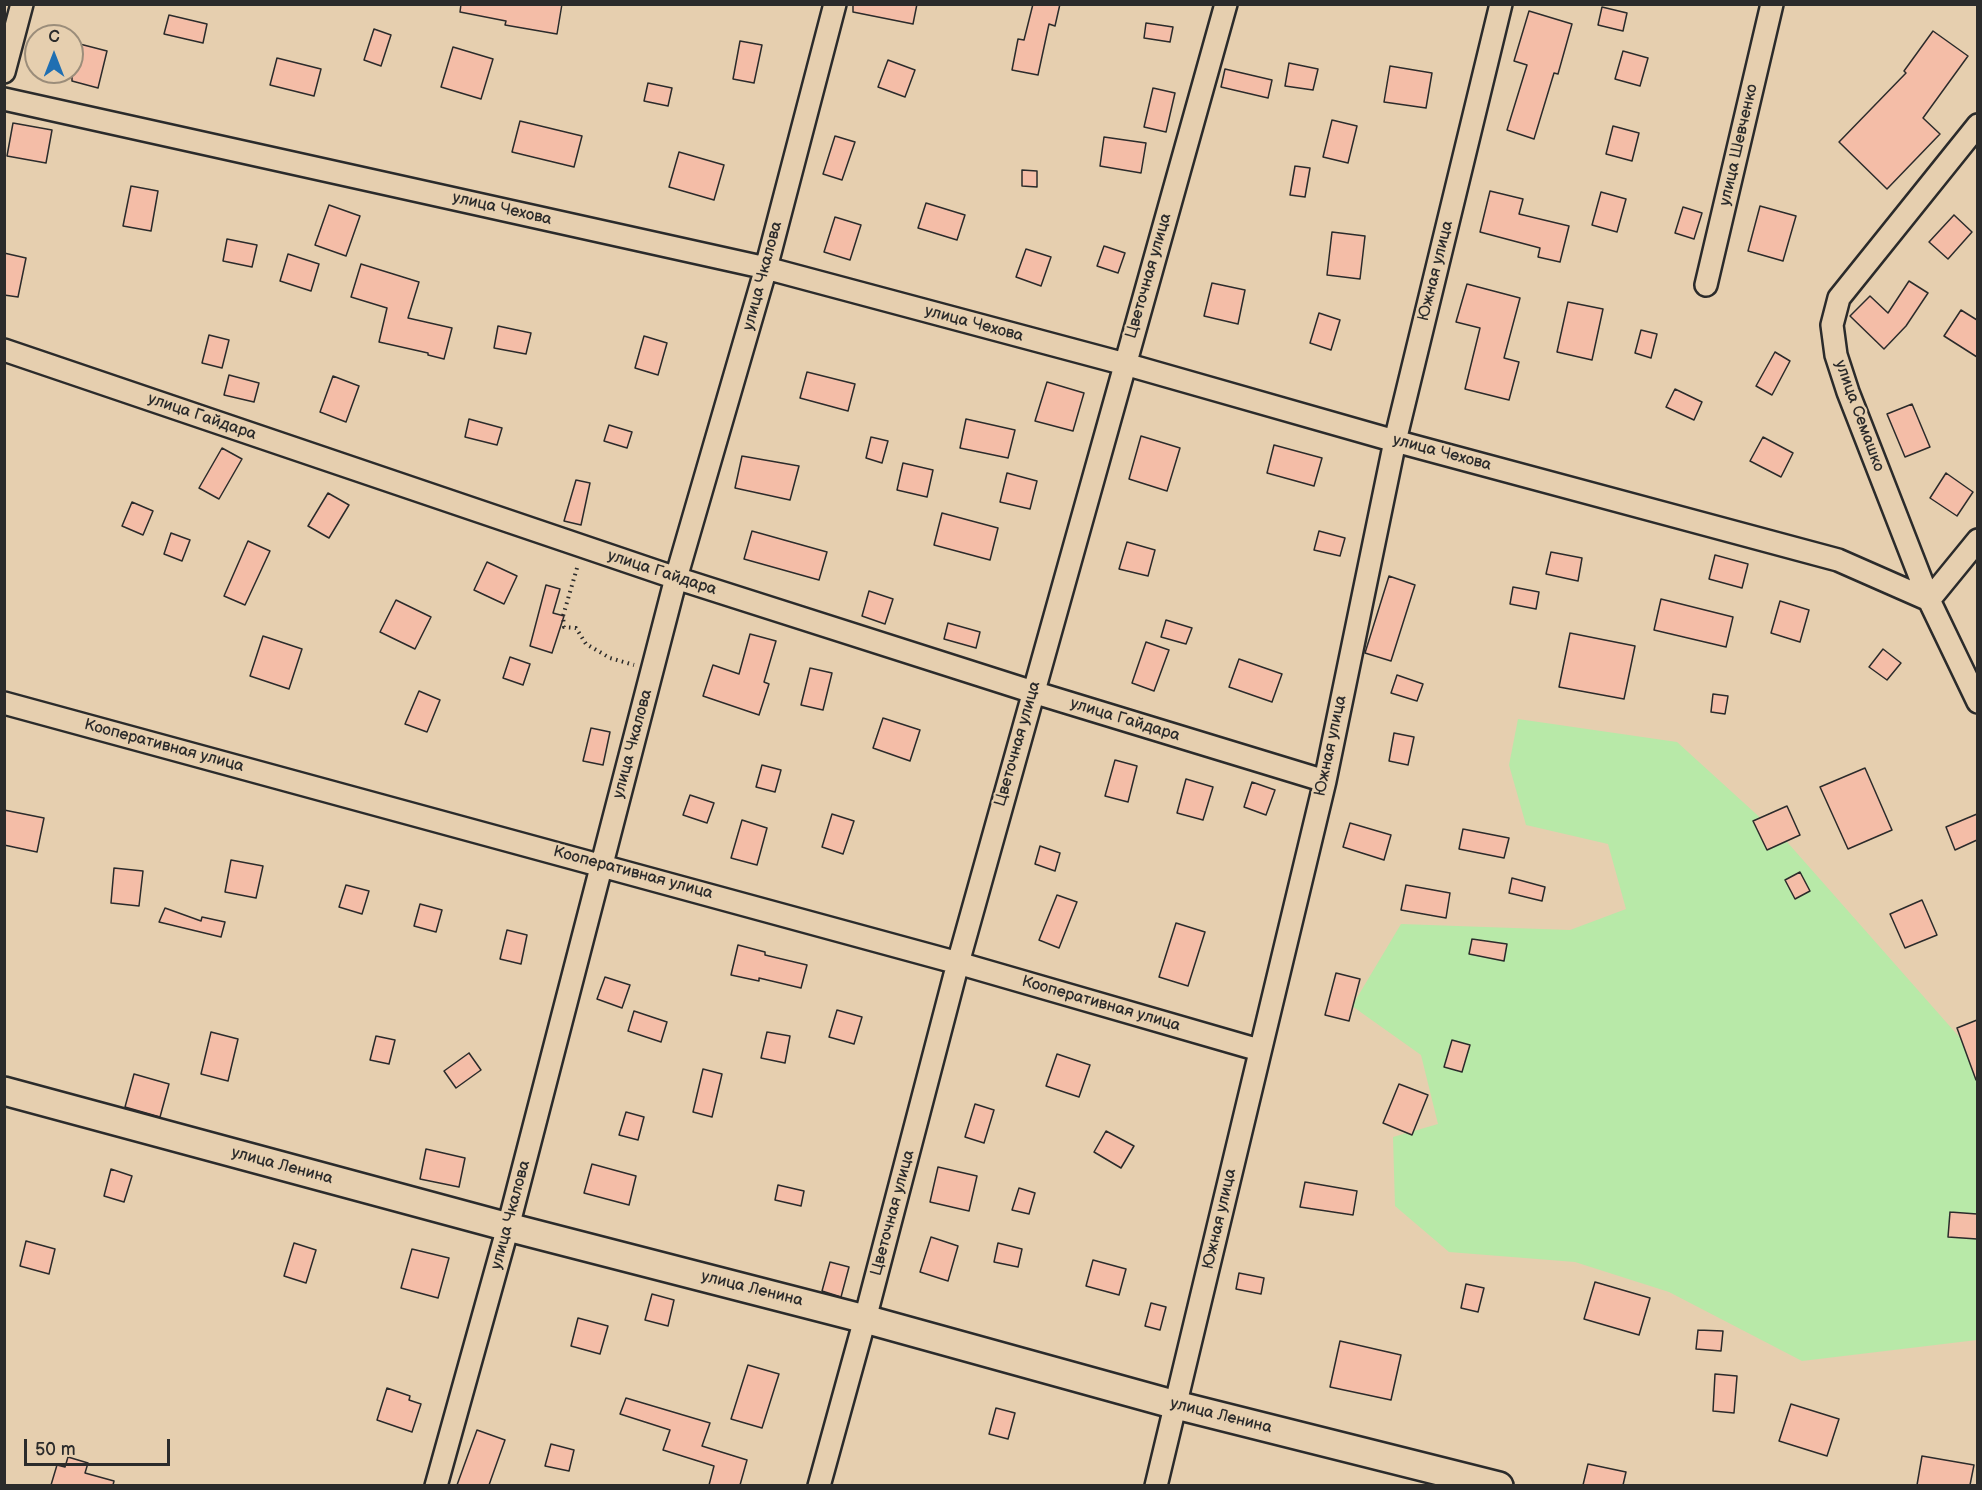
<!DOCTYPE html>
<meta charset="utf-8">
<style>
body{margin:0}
#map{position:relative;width:1982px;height:1490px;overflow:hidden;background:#e6cfaf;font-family:"Balsamiq Sans",sans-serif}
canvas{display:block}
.frame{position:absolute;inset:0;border:6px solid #2b2b2b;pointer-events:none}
.north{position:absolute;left:24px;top:24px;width:60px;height:60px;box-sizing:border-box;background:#e6cfaf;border:2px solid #9b8d7a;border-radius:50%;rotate:0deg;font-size:16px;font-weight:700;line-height:24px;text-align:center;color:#2b2b2b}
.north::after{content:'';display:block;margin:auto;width:21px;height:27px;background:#1f6fb2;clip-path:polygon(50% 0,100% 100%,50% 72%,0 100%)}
.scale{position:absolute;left:24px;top:1439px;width:146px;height:27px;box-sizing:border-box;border:3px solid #2b2b2b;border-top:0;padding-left:8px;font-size:18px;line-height:21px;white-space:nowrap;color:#2b2b2b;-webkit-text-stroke:4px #e6cfaf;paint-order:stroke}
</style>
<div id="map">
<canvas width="1982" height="1490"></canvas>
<div class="frame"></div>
<div class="north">С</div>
<div class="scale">50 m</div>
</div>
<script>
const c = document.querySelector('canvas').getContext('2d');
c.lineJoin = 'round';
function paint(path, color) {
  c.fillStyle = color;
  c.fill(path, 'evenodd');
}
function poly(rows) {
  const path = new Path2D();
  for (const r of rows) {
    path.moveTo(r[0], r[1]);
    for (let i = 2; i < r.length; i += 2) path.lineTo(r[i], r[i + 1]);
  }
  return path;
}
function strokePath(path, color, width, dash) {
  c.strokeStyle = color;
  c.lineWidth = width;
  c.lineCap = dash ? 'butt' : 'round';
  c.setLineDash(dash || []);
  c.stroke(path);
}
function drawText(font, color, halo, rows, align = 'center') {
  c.font = font + ' "Balsamiq Sans",sans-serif';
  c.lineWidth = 4.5;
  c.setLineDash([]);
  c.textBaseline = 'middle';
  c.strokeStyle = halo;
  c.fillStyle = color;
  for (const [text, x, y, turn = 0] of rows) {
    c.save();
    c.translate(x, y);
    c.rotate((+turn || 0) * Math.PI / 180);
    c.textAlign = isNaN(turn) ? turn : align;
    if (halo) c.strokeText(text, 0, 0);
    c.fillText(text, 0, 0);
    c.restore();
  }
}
const green = poly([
 [1518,719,1677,742,1788,843,1977,1057,1977,1340,1802,1361,1669,1292,1575,1262,1449,1252,1395,1206,1393,1137,1438,1124,1421,1055,1352,1006,1401,924,1570,930,1626,909,1608,844,1526,825,1509,765]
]);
const building = poly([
 [461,4,562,4,557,34,505,25,506,21,460,12,461,4],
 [853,4,917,4,913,24,853,12,853,4],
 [1033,4,1060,4,1055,26,1049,24,1038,75,1012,70,1018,39,1024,40,1033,4],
 [1602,7,1627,13,1623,31,1598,25,1602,7],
 [1529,11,1572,24,1558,74,1554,73,1534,139,1507,130,1527,65,1514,61,1529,11],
 [169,15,207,24,203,43,164,34,169,15],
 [1146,23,1173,27,1170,42,1144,38,1146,23],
 [374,29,391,35,381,66,364,60,374,29],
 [1933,31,1968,56,1923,118,1940,134,1887,189,1839,142,1906,73,1904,71,1933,31],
 [740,41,762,45,754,83,733,79,740,41],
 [72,42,107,51,98,88,72,81,72,42],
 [453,47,493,59,481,99,441,87,453,47],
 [1623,51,1648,58,1640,86,1615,79,1623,51],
 [277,58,321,69,314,96,270,85,277,58],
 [888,60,915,70,905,97,878,87,888,60],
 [1289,63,1318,69,1313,90,1285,86,1289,63],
 [1390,66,1432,73,1426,108,1384,102,1390,66],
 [1225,69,1272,80,1268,98,1221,87,1225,69],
 [648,83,672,88,668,106,644,101,648,83],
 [1153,88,1175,93,1166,132,1144,127,1153,88],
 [1332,120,1357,126,1348,163,1323,157,1332,120],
 [520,121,582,136,574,167,512,152,520,121],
 [13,123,52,130,46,163,7,156,13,123],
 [1613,126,1639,133,1632,161,1606,154,1613,126],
 [835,136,855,142,842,180,823,174,835,136],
 [1104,137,1146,143,1141,173,1100,166,1104,137],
 [679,152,724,165,714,200,669,187,679,152],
 [1295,166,1310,168,1305,197,1290,195,1295,166],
 [1022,170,1037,171,1037,187,1022,186,1022,170],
 [131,186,158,191,151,231,123,226,131,186],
 [1490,191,1523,199,1519,214,1569,226,1560,262,1538,257,1540,248,1480,232,1490,191],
 [1601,192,1626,199,1617,232,1592,225,1601,192],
 [926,203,965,215,957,240,918,228,926,203],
 [329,205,360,216,346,256,315,245,329,205],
 [1760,206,1796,216,1783,261,1748,251,1760,206],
 [1683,207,1702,213,1694,239,1675,233,1683,207],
 [1954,215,1972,232,1948,259,1929,242,1954,215],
 [835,217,861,225,850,260,824,252,835,217],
 [1332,232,1365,236,1360,279,1327,275,1332,232],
 [227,239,257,245,252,267,223,261,227,239],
 [1104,246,1125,253,1118,273,1097,266,1104,246],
 [1026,249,1051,257,1041,286,1016,277,1026,249],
 [4,253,26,258,18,297,4,295,4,253],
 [288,254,319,264,311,291,280,281,288,254],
 [361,264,419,282,408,318,452,328,444,359,428,355,428,353,379,342,387,308,351,297,361,264],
 [1909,281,1928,293,1906,326,1884,349,1850,316,1870,296,1888,313,1909,281],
 [1212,283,1245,290,1238,324,1204,316,1212,283],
 [1467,284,1520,298,1504,358,1519,362,1509,400,1465,389,1480,328,1456,322,1467,284],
 [1568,302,1603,309,1592,360,1557,352,1568,302],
 [1961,310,1977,320,1977,357,1944,336,1961,310],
 [1319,313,1340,320,1331,350,1310,343,1319,313],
 [498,326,531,333,526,354,494,348,498,326],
 [1641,330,1657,334,1651,358,1635,353,1641,330],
 [209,335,229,340,222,368,202,363,209,335],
 [644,336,667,343,658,375,635,368,644,336],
 [1775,352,1790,361,1772,395,1756,386,1775,352],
 [807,372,855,384,848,411,800,398,807,372],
 [229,375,259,383,254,402,224,395,229,375],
 [333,376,359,386,346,422,320,412,333,376],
 [1047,382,1084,393,1073,431,1035,421,1047,382],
 [1675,389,1702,402,1694,420,1666,407,1675,389],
 [1912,404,1930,447,1905,457,1887,414,1912,404],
 [469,419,502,428,497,445,465,437,469,419],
 [966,419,1015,430,1008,458,960,448,966,419],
 [609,425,632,432,627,448,604,441,609,425],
 [1141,436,1180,448,1167,491,1129,479,1141,436],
 [871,437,888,441,882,463,866,458,871,437],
 [1763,437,1793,453,1781,477,1750,461,1763,437],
 [1274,445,1322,458,1314,486,1267,473,1274,445],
 [222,448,242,459,219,499,199,488,222,448],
 [742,456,799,466,790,500,735,488,742,456],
 [903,463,933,470,927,497,897,490,903,463],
 [1007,473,1037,481,1030,509,1000,502,1007,473],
 [1946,473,1973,492,1957,516,1930,498,1946,473],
 [576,480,590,483,581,525,564,521,576,480],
 [328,493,349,505,329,538,308,526,328,493],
 [132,502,153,511,143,535,122,526,132,502],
 [942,513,998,528,990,560,934,545,942,513],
 [752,531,827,552,819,580,744,559,752,531],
 [1319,531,1345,538,1340,556,1314,550,1319,531],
 [171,533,190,540,182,561,164,554,171,533],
 [248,541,270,551,245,605,224,596,248,541],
 [1127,542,1155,550,1148,576,1119,569,1127,542],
 [1551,552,1582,558,1578,581,1546,574,1551,552],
 [1715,555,1748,564,1742,588,1709,579,1715,555],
 [487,562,517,576,504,604,474,590,487,562],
 [1389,576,1415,585,1391,661,1365,653,1389,576],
 [546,585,560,589,553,613,564,616,552,653,530,646,546,585],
 [1513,587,1539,592,1536,609,1510,604,1513,587],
 [869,591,893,599,885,624,862,616,869,591],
 [1661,599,1733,617,1726,647,1654,630,1661,599],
 [396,600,431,617,415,649,380,632,396,600],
 [1780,601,1809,610,1800,642,1771,633,1780,601],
 [1166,620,1192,628,1186,644,1161,637,1166,620],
 [948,623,980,632,976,648,944,639,948,623],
 [1570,633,1635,646,1624,699,1559,687,1570,633],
 [750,634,776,641,764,682,769,684,759,715,703,696,713,665,739,674,750,634],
 [263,636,302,649,289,689,250,676,263,636],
 [1146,642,1169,650,1154,691,1132,683,1146,642],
 [1883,649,1901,663,1887,680,1869,667,1883,649],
 [510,657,530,664,523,685,503,678,510,657],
 [1239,659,1282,674,1272,702,1229,687,1239,659],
 [810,668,832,673,823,710,801,705,810,668],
 [1397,675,1423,684,1417,701,1391,693,1397,675],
 [419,691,440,700,427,732,405,724,419,691],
 [1713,694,1728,696,1725,714,1711,712,1713,694],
 [883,718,920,730,910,761,873,748,883,718],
 [591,728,610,732,603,765,583,761,591,728],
 [1394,733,1414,737,1408,765,1389,761,1394,733],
 [1115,760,1137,766,1128,802,1105,796,1115,760],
 [762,765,781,770,775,792,756,787,762,765],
 [1865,768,1892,830,1848,849,1820,787,1865,768],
 [1186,779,1213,787,1203,820,1177,813,1186,779],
 [1252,782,1275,790,1266,815,1244,807,1252,782],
 [690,795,714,803,707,823,683,815,690,795],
 [1787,806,1800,835,1767,850,1753,821,1787,806],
 [4,810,44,818,37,852,4,845,4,810],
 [832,814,854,821,843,854,822,847,832,814],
 [1977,814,1977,840,1955,850,1946,827,1977,814],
 [742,820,767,828,757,865,731,858,742,820],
 [1350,823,1391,835,1384,860,1343,847,1350,823],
 [1463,829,1509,838,1504,858,1459,849,1463,829],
 [1040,846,1060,853,1055,871,1035,864,1040,846],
 [231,860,263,866,256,898,225,892,231,860],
 [114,868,143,871,139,906,111,903,114,868],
 [1800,872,1810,891,1795,899,1785,880,1800,872],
 [1512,878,1545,887,1542,901,1509,893,1512,878],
 [346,885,369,891,362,914,339,907,346,885],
 [1406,885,1450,893,1446,918,1401,910,1406,885],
 [1057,895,1077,902,1059,948,1039,940,1057,895],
 [1922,900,1937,935,1905,948,1890,914,1922,900],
 [420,904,442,910,436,932,414,926,420,904],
 [165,908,201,921,202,917,225,922,221,937,159,922,165,908],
 [1176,923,1205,932,1188,986,1159,977,1176,923],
 [507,930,527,935,521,964,500,959,507,930],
 [1472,939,1507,944,1504,961,1469,954,1472,939],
 [738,945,765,952,765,955,807,965,801,988,759,978,759,981,731,975,738,945],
 [1336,973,1360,979,1349,1021,1325,1015,1336,973],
 [605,977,630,985,622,1008,597,999,605,977],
 [837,1010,862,1017,854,1044,829,1037,837,1010],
 [634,1011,667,1022,661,1042,628,1031,634,1011],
 [1977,1020,1977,1080,1976,1080,1957,1028,1977,1020],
 [211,1032,238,1039,228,1081,201,1074,211,1032],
 [767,1032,790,1036,785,1063,761,1058,767,1032],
 [376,1036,395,1040,389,1064,370,1060,376,1036],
 [1452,1040,1470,1045,1462,1072,1444,1067,1452,1040],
 [469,1053,481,1070,456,1088,444,1071,469,1053],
 [1057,1054,1090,1065,1079,1097,1046,1086,1057,1054],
 [703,1069,722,1074,712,1117,693,1112,703,1069],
 [134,1074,169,1084,160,1117,125,1107,134,1074],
 [1399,1084,1428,1095,1412,1135,1383,1123,1399,1084],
 [975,1104,994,1110,984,1143,965,1137,975,1104],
 [626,1112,644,1117,638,1140,619,1135,626,1112],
 [1106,1131,1134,1146,1121,1168,1094,1152,1106,1131],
 [426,1149,465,1158,459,1187,420,1179,426,1149],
 [592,1164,636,1176,629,1205,584,1193,592,1164],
 [938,1167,977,1176,969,1211,930,1202,938,1167],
 [111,1169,132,1176,124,1202,104,1196,111,1169],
 [1305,1182,1357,1191,1353,1215,1300,1207,1305,1182],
 [778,1185,804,1191,801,1206,775,1200,778,1185],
 [1019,1188,1035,1193,1029,1214,1012,1210,1019,1188],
 [1950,1212,1977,1214,1977,1239,1948,1237,1950,1212],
 [931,1237,958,1246,948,1281,920,1272,931,1237],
 [26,1241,55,1249,49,1274,20,1266,26,1241],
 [294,1243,316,1250,306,1283,284,1276,294,1243],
 [998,1243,1022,1249,1018,1267,994,1262,998,1243],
 [412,1249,449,1258,438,1298,401,1288,412,1249],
 [1093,1260,1126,1269,1119,1295,1086,1286,1093,1260],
 [830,1262,849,1267,841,1297,822,1291,830,1262],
 [1239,1273,1264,1278,1261,1294,1236,1289,1239,1273],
 [1595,1282,1650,1298,1639,1335,1584,1319,1595,1282],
 [1466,1284,1484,1288,1478,1312,1461,1308,1466,1284],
 [652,1294,674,1300,668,1326,645,1320,652,1294],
 [1151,1303,1166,1307,1160,1330,1145,1326,1151,1303],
 [578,1318,608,1326,600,1354,571,1346,578,1318],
 [1698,1330,1723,1331,1721,1351,1696,1349,1698,1330],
 [1340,1341,1401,1355,1391,1400,1330,1387,1340,1341],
 [748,1365,779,1374,762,1428,731,1419,748,1365],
 [1715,1374,1737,1376,1734,1413,1713,1411,1715,1374],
 [387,1388,410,1396,409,1400,421,1404,412,1432,377,1420,387,1388],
 [626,1398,710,1423,702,1446,747,1460,740,1485,709,1485,714,1466,663,1450,670,1430,620,1414,626,1398],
 [1791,1404,1839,1419,1827,1456,1779,1441,1791,1404],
 [996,1408,1015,1413,1008,1439,989,1434,996,1408],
 [477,1430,505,1440,489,1485,457,1485,477,1430],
 [551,1444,574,1450,569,1471,545,1466,551,1444],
 [1922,1456,1974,1465,1970,1485,1917,1485,1922,1456],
 [68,1457,88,1463,85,1473,114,1481,113,1485,51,1485,57,1465,65,1467,68,1457],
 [1588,1464,1626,1472,1623,1485,1583,1485,1588,1464]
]);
const path = poly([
 [577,568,563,616,564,627,576,628,586,644,610,658,634,665]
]);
const minor = poly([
 [4,72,22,4],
 [4,99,766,268,1125,364,1395,441,1838,560,1929,600,1978,540],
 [1978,125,1839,298,1832,325,1836,355,1848,392,1929,600,1978,702],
 [1706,285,1772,4],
 [4,350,676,578,1033,692,1325,781],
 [4,703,958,963,1259,1050],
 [436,1486,508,1227,676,578,766,268,835,4],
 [819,1486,865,1319,958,963,1226,4],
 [1156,1486,1325,781,1395,441,1501,4]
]);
const tertiary = poly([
 [4,1091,508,1227,865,1319,1176,1405,1499,1486]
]);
const streetNames = [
 ["улица Шевченко",1739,145,-77],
 ["улица Чехова",502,209,13],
 ["Южная улица",1436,271,-76],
 ["улица Чкалова",763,276,-75],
 ["Цветочная улица",1149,276,-74],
 ["улица Чехова",974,324,15],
 ["улица Семашко",1859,416,70],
 ["улица Гайдара",202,417,19],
 ["улица Чехова",1442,453,15],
 ["улица Гайдара",662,573,18],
 ["улица Гайдара",1125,720,17],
 ["улица Чкалова",633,744,-75],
 ["Цветочная улица",1018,744,-74],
 ["Кооперативная улица",164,746,15],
 ["Южная улица",1331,746,-78],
 ["Кооперативная улица",633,873,15],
 ["Кооперативная улица",1101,1004,16],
 ["улица Ленина",282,1166,15],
 ["Цветочная улица",893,1213,-75],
 ["улица Чкалова",511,1215,-75],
 ["Южная улица",1220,1219,-77],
 ["улица Ленина",752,1289,14],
 ["улица Ленина",1221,1416,14]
];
paint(green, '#b8e9a8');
paint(building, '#f4bda7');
strokePath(building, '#2b2b2b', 1.5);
strokePath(minor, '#2b2b2b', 26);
strokePath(tertiary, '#2b2b2b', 32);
strokePath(path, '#2b2b2b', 4, [1.5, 4.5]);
strokePath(minor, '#e6cfaf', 21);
strokePath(tertiary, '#e6cfaf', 27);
drawText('16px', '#2b2b2b', '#e6cfaf', streetNames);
</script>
